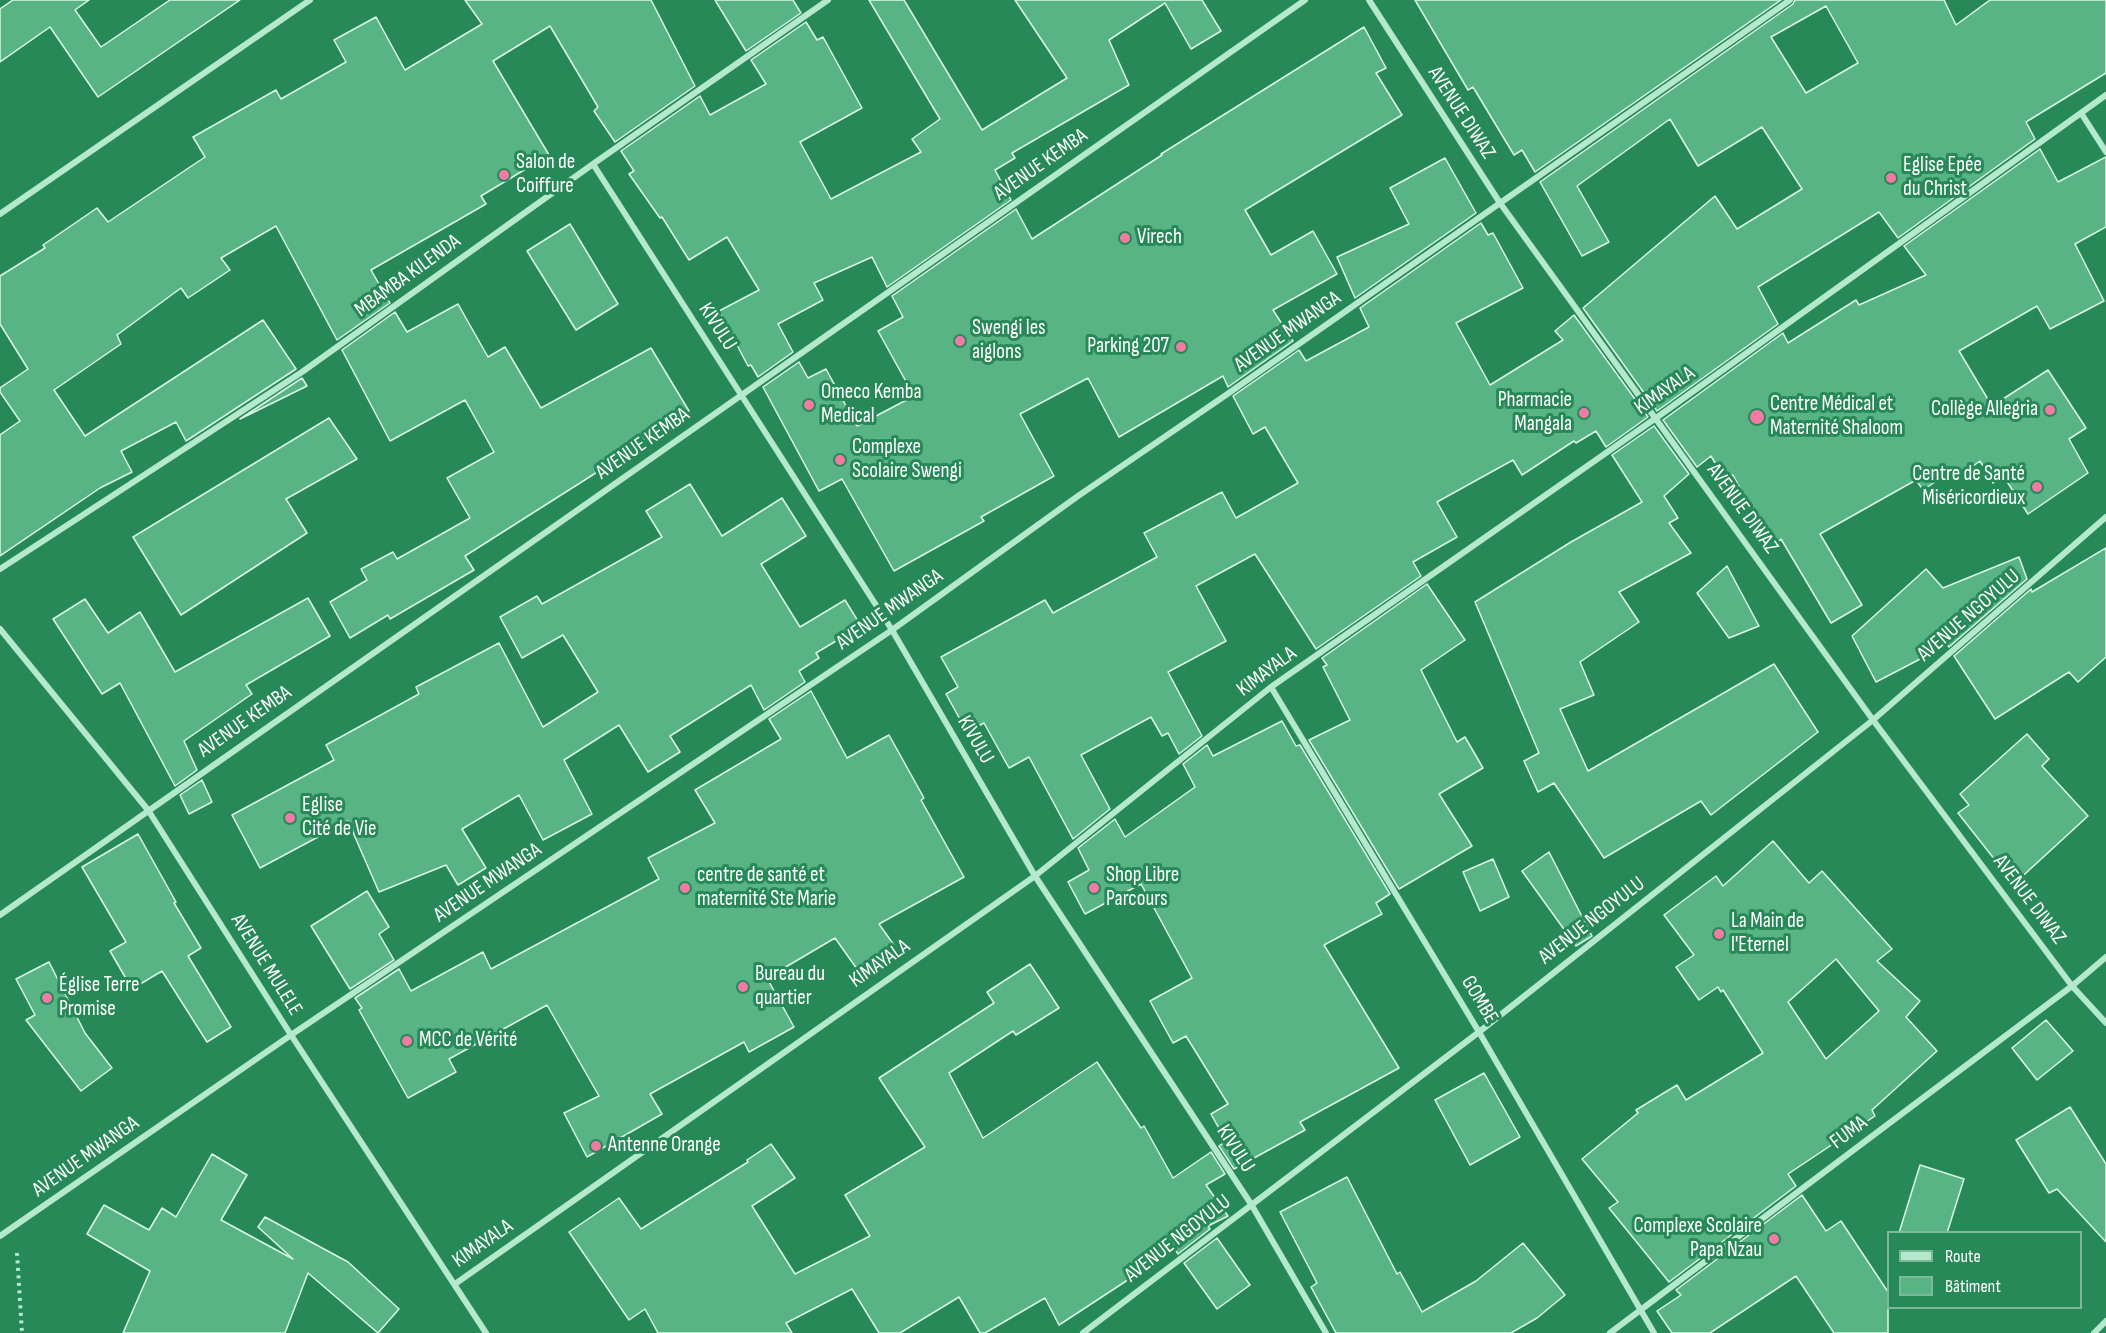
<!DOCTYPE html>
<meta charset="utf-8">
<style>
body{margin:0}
#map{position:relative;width:2106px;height:1333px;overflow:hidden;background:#288958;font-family:"Sofia Sans Condensed",sans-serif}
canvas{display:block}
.legend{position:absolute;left:1887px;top:1231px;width:195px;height:78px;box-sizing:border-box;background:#288958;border:2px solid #7eb89b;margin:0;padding:8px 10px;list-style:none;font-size:18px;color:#fff}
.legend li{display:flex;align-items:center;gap:12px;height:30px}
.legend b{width:30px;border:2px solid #7eb89b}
</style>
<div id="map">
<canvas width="2106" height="1333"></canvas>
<ul class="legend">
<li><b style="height:8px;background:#b5e9ce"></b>Route</li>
<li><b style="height:16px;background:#58b385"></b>Bâtiment</li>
</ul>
</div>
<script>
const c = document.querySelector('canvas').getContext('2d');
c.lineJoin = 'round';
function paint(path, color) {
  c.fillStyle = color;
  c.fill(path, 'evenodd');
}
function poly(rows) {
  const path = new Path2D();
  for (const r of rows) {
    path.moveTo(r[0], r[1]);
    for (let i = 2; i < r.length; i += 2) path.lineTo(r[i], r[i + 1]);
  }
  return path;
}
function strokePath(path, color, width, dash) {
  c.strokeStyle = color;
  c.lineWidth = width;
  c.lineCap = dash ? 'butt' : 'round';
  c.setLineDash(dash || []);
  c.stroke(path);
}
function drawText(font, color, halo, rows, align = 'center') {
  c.font = font + ' "Sofia Sans Condensed",sans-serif';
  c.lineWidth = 6;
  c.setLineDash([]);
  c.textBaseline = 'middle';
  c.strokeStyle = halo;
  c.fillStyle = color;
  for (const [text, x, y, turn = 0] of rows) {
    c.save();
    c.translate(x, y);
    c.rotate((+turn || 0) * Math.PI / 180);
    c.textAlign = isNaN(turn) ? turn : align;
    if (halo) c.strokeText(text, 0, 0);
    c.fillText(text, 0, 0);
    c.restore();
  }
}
const building = poly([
 [13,0,89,0,75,10,101,47,170,0,240,0,98,97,50,27,0,62,0,9,13,0],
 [465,0,651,0,695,86,615,142,594,111,598,107,550,26,493,61,549,155,481,196,486,204,371,270,390,303,337,340,276,226,221,258,230,270,188,298,181,288,117,335,121,344,54,390,85,436,263,320,296,369,186,441,176,422,121,451,132,472,100,488,0,556,0,435,20,421,0,392,0,388,28,369,0,324,0,276,45,248,43,245,97,208,108,222,205,157,193,137,276,90,281,99,346,62,334,40,376,17,405,70,482,24,465,0],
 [715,0,793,0,801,13,746,51,715,0],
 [869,0,904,0,982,130,1067,78,1015,0,1202,0,1221,31,1191,49,1165,3,1109,40,1129,85,1012,153,1015,158,995,170,1011,200,887,287,872,257,814,283,823,300,778,324,793,352,758,377,751,365,748,366,719,311,759,290,727,237,689,260,662,217,660,218,629,174,634,171,621,151,700,96,710,115,766,84,751,60,806,22,817,40,823,37,862,108,800,142,831,199,921,152,912,139,940,119,869,0],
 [1415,0,1781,0,1535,172,1522,150,1514,155,1473,87,1468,90,1415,0],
 [1795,0,1944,0,1956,25,1990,0,2106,0,2106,73,2026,122,2035,139,1898,238,1879,212,1758,287,1778,324,1657,411,1583,308,1715,196,1737,229,1802,189,1762,127,1698,166,1670,119,1577,186,1609,242,1582,256,1540,182,1793,4,1795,0],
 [1826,6,1858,63,1806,93,1771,37,1826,6],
 [1364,27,1386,68,1376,73,1402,115,1245,210,1271,255,1313,231,1337,274,1273,310,1293,341,1228,387,1223,376,1119,437,1088,378,1020,414,1054,476,981,517,984,521,894,571,842,479,819,491,763,387,799,362,808,378,826,369,857,426,914,396,878,331,903,317,892,296,1016,209,1032,239,1162,155,1161,154,1364,27],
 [2040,149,2058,182,2106,157,2106,227,2075,244,2104,301,2050,329,2037,306,1959,351,1992,406,2048,370,2086,428,2069,439,2088,473,2028,514,2004,477,1993,483,1980,461,1953,481,1947,474,1923,490,1916,480,1820,534,1862,605,1831,623,1781,539,1771,547,1733,475,1725,480,1711,456,1697,467,1663,420,1783,333,1788,343,1856,300,1859,305,1926,275,1904,246,2040,149],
 [1445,158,1476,213,1355,298,1337,257,1409,224,1390,188,1445,158],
 [1481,223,1488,235,1493,233,1523,288,1456,323,1490,385,1563,340,1555,331,1574,315,1648,417,1606,447,1596,431,1576,443,1574,441,1522,475,1513,460,1437,502,1457,537,1413,562,1421,576,1316,649,1255,554,1196,586,1226,641,1168,672,1202,736,1179,754,1168,733,1162,736,1151,717,1081,755,1110,809,1073,839,1029,757,1009,768,984,723,967,732,946,694,958,687,941,657,1045,600,1053,613,1157,557,1144,533,1222,492,1236,518,1298,483,1265,427,1253,434,1233,396,1299,350,1306,361,1369,327,1360,308,1481,223],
 [570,224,618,304,576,330,527,251,570,224],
 [458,304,488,357,505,347,541,408,651,348,689,411,642,441,643,443,465,556,474,570,390,619,388,615,350,638,330,602,367,580,361,569,393,552,397,559,470,518,447,478,494,452,465,400,390,441,342,350,395,312,407,332,458,304],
 [302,378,307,386,240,419,302,378],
 [329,418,357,459,286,499,307,533,181,615,133,537,329,418],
 [1654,426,1689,474,1664,496,1678,518,1669,523,1691,553,1619,592,1639,622,1580,662,1594,695,1560,709,1588,771,1774,664,1818,732,1711,815,1701,801,1604,858,1554,783,1538,792,1524,761,1539,753,1475,602,1571,542,1642,502,1612,455,1654,426],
 [690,484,722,536,782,498,806,536,761,564,800,627,845,600,861,626,816,653,819,658,799,671,805,682,764,710,751,685,670,736,680,752,648,772,619,725,564,760,592,814,543,840,519,795,462,829,486,868,458,885,446,865,379,892,348,821,260,868,232,815,334,760,326,745,419,694,416,687,499,643,543,727,598,692,563,635,522,658,500,617,537,596,542,604,662,537,646,511,690,484],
 [2106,548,2106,657,2078,682,2069,672,1995,719,1954,656,2031,589,2032,592,2106,548],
 [2019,557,2027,579,1949,647,1943,639,1924,657,1876,682,1852,636,1926,569,1943,588,2019,557],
 [1727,566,1759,626,1729,638,1697,593,1727,566],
 [1427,584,1465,640,1421,670,1457,742,1465,737,1483,768,1439,794,1472,846,1399,889,1309,740,1350,720,1323,667,1327,665,1322,658,1427,584],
 [308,598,330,636,246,685,252,694,184,741,197,770,175,786,120,683,102,694,53,619,85,599,108,633,140,612,175,672,308,598],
 [811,691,847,758,889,735,924,798,921,800,964,877,879,924,894,945,857,969,835,938,767,978,794,1027,749,1052,744,1042,650,1094,662,1114,587,1157,564,1113,599,1096,547,1005,449,1059,456,1072,408,1098,359,1010,362,1008,355,998,399,969,411,991,483,952,491,969,659,879,648,858,715,823,695,790,781,739,769,719,811,691],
 [1282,721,1296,746,1300,745,1390,894,1376,903,1382,914,1324,945,1399,1068,1300,1122,1305,1130,1234,1169,1219,1146,1226,1141,1211,1114,1228,1104,1186,1036,1173,1043,1150,1001,1192,978,1141,884,1085,914,1068,882,1089,870,1078,848,1115,819,1125,837,1195,787,1183,764,1207,745,1213,756,1282,721],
 [2027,734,2049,759,2042,766,2088,816,2014,884,1958,813,1969,805,1960,794,2027,734],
 [202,780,212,802,189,814,180,795,202,780],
 [138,834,176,902,174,903,201,948,188,956,231,1027,207,1042,162,971,132,989,110,951,126,942,82,867,138,834],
 [1773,841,1809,883,1822,871,1892,949,1877,961,1920,1001,1906,1017,1937,1051,1872,1110,1875,1116,1788,1174,1796,1186,1669,1282,1609,1208,1618,1202,1582,1159,1638,1113,1636,1110,1677,1085,1686,1100,1763,1053,1723,990,1721,992,1718,987,1699,1000,1676,967,1694,955,1664,915,1716,876,1723,886,1773,841],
 [1836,959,1879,1011,1826,1059,1788,1002,1836,959],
 [1549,852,1592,936,1576,946,1522,871,1549,852],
 [1493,859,1509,897,1480,911,1463,872,1493,859],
 [367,891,389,927,379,934,394,960,350,989,311,926,367,891],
 [49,962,85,1033,112,1068,81,1091,26,1020,35,1015,16,979,49,962],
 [1030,964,1059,1008,1016,1035,1013,1031,949,1073,983,1138,1097,1062,1141,1128,1144,1126,1173,1178,1211,1152,1225,1174,1206,1185,1228,1216,1208,1226,1210,1229,1178,1254,1175,1249,1059,1325,1045,1298,985,1333,980,1333,959,1297,900,1333,879,1333,852,1289,786,1323,792,1333,658,1333,645,1309,629,1320,569,1232,619,1198,641,1229,748,1162,747,1160,771,1144,795,1178,752,1206,795,1274,870,1236,845,1195,925,1147,879,1078,994,1003,987,992,1030,964],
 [2046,1020,2073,1051,2037,1080,2012,1048,2046,1020],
 [1484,1073,1520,1137,1470,1165,1435,1100,1484,1073],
 [2070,1107,2106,1164,2106,1242,2057,1189,2049,1193,2016,1140,2070,1107],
 [212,1154,247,1175,221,1220,293,1259,258,1227,265,1217,348,1262,399,1309,378,1333,308,1273,285,1333,123,1333,150,1271,87,1234,104,1205,149,1230,162,1208,176,1217,212,1154],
 [1920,1165,1964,1179,1947,1233,1899,1233,1920,1165],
 [1347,1177,1397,1274,1400,1272,1422,1312,1476,1281,1523,1243,1565,1295,1537,1318,1511,1333,1336,1333,1311,1287,1317,1283,1280,1212,1347,1177],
 [1802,1195,1826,1231,1841,1221,1888,1292,1888,1333,1834,1333,1796,1276,1710,1333,1672,1333,1657,1311,1681,1295,1676,1290,1802,1195],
 [1217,1238,1250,1285,1217,1309,1184,1263,1217,1238]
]);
const path = poly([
 [17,1253,22,1333]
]);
const minor = poly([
 [1369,0,1500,203,1873,720,2072,986,2106,1023],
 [2081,113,2106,152],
 [593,164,892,630,1035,876,1251,1204,1326,1333],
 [0,214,310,0],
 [0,569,302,372,593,164,828,0],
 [0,629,148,810,291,1035,486,1333],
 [1271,687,1479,1032,1654,1333],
 [0,915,1305,0],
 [0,1236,291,1035,892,630,1078,496,1226,395,1790,0],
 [455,1284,1035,876,1271,687,1656,418,2106,95],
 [1083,1333,1479,1032,1873,720,2106,517],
 [1610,1333,2072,986,2106,957],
 [2094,1333,2106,1321]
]);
const markers = [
 [504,175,6,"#f17ba4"],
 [1891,178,6,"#f17ba4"],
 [1125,238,6,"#f17ba4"],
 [960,341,6,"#f17ba4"],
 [1181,347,6,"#f17ba4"],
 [809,405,6,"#f17ba4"],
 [2050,410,6,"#f17ba4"],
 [1584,413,6,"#f17ba4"],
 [1757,417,8,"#f17ba4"],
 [840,460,6,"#f17ba4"],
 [2037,487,6,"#f17ba4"],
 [290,818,6,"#f17ba4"],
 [685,888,6,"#f17ba4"],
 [1094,888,6,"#f17ba4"],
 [1719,934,6,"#f17ba4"],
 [743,987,6,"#f17ba4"],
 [47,998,6,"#f17ba4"],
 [407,1041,6,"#f17ba4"],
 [596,1146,6,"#f17ba4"],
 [1774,1239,6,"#f17ba4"]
];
const streetNames = [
 ["AVENUE DIWAZ",1461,113,57],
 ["AVENUE KEMBA",1041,165,-35],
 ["MBAMBA KILENDA",408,276,-36],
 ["KIVULU",717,327,57],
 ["AVENUE MWANGA",1288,332,-35],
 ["KIMAYALA",1665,391,-35],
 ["AVENUE KEMBA",643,444,-35],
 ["AVENUE DIWAZ",1742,509,54],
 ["AVENUE MWANGA",890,610,-35],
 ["AVENUE NGOYULU",1969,616,-41],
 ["KIMAYALA",1267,672,-37],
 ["AVENUE KEMBA",245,722,-35],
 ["KIVULU",975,740,60],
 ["AVENUE MWANGA",488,883,-34],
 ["AVENUE DIWAZ",2029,900,53],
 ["AVENUE NGOYULU",1592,921,-38],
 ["KIMAYALA",880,964,-35],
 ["AVENUE MULELE",266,965,58],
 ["GOMBE",1479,1000,59],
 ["FUMA",1849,1133,-37],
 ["KIVULU",1235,1149,57],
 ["AVENUE MWANGA",86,1157,-35],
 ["AVENUE NGOYULU",1178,1239,-38],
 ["KIMAYALA",483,1244,-35]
];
const poiNames = [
 ["Salon de",516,163],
 ["Coiffure",516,187],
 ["Eglise Epée",1903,166],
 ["du Christ",1903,190],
 ["Virech",1137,238],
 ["Swengi les",972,329],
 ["aiglons",972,353],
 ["Parking 207",1169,347,"right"],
 ["Omeco Kemba",821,393],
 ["Medical",821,417],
 ["Pharmacie",1572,401,"right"],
 ["Mangala",1572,425,"right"],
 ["Centre Médical et",1770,405],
 ["Maternité Shaloom",1770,429],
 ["Collège Allegria",2038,410,"right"],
 ["Complexe",852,448],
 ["Scolaire Swengi",852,472],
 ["Centre de Santé",2025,475,"right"],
 ["Miséricordieux",2025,499,"right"],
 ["Eglise",302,806],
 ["Cité de Vie",302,830],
 ["centre de santé et",697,876],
 ["maternité Ste Marie",697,900],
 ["Shop Libre",1106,876],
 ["Parcours",1106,900],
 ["La Main de",1731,922],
 ["l'Eternel",1731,946],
 ["Bureau du",755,975],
 ["quartier",755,999],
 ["Église Terre",59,986],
 ["Promise",59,1010],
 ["MCC de Vérité",419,1041],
 ["Antenne Orange",608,1146],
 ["Complexe Scolaire",1762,1227,"right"],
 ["Papa Nzau",1762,1251,"right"]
];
paint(building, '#58b385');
strokePath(building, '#d9f7e7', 1.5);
strokePath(path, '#b5e9ce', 4, [3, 4.5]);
strokePath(minor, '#b5e9ce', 6);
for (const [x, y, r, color] of markers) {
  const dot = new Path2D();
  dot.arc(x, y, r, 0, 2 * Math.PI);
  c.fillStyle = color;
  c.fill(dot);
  strokePath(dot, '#288958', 2);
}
drawText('21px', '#fff', '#288958', streetNames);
drawText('21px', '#fff', '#288958', poiNames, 'left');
</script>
